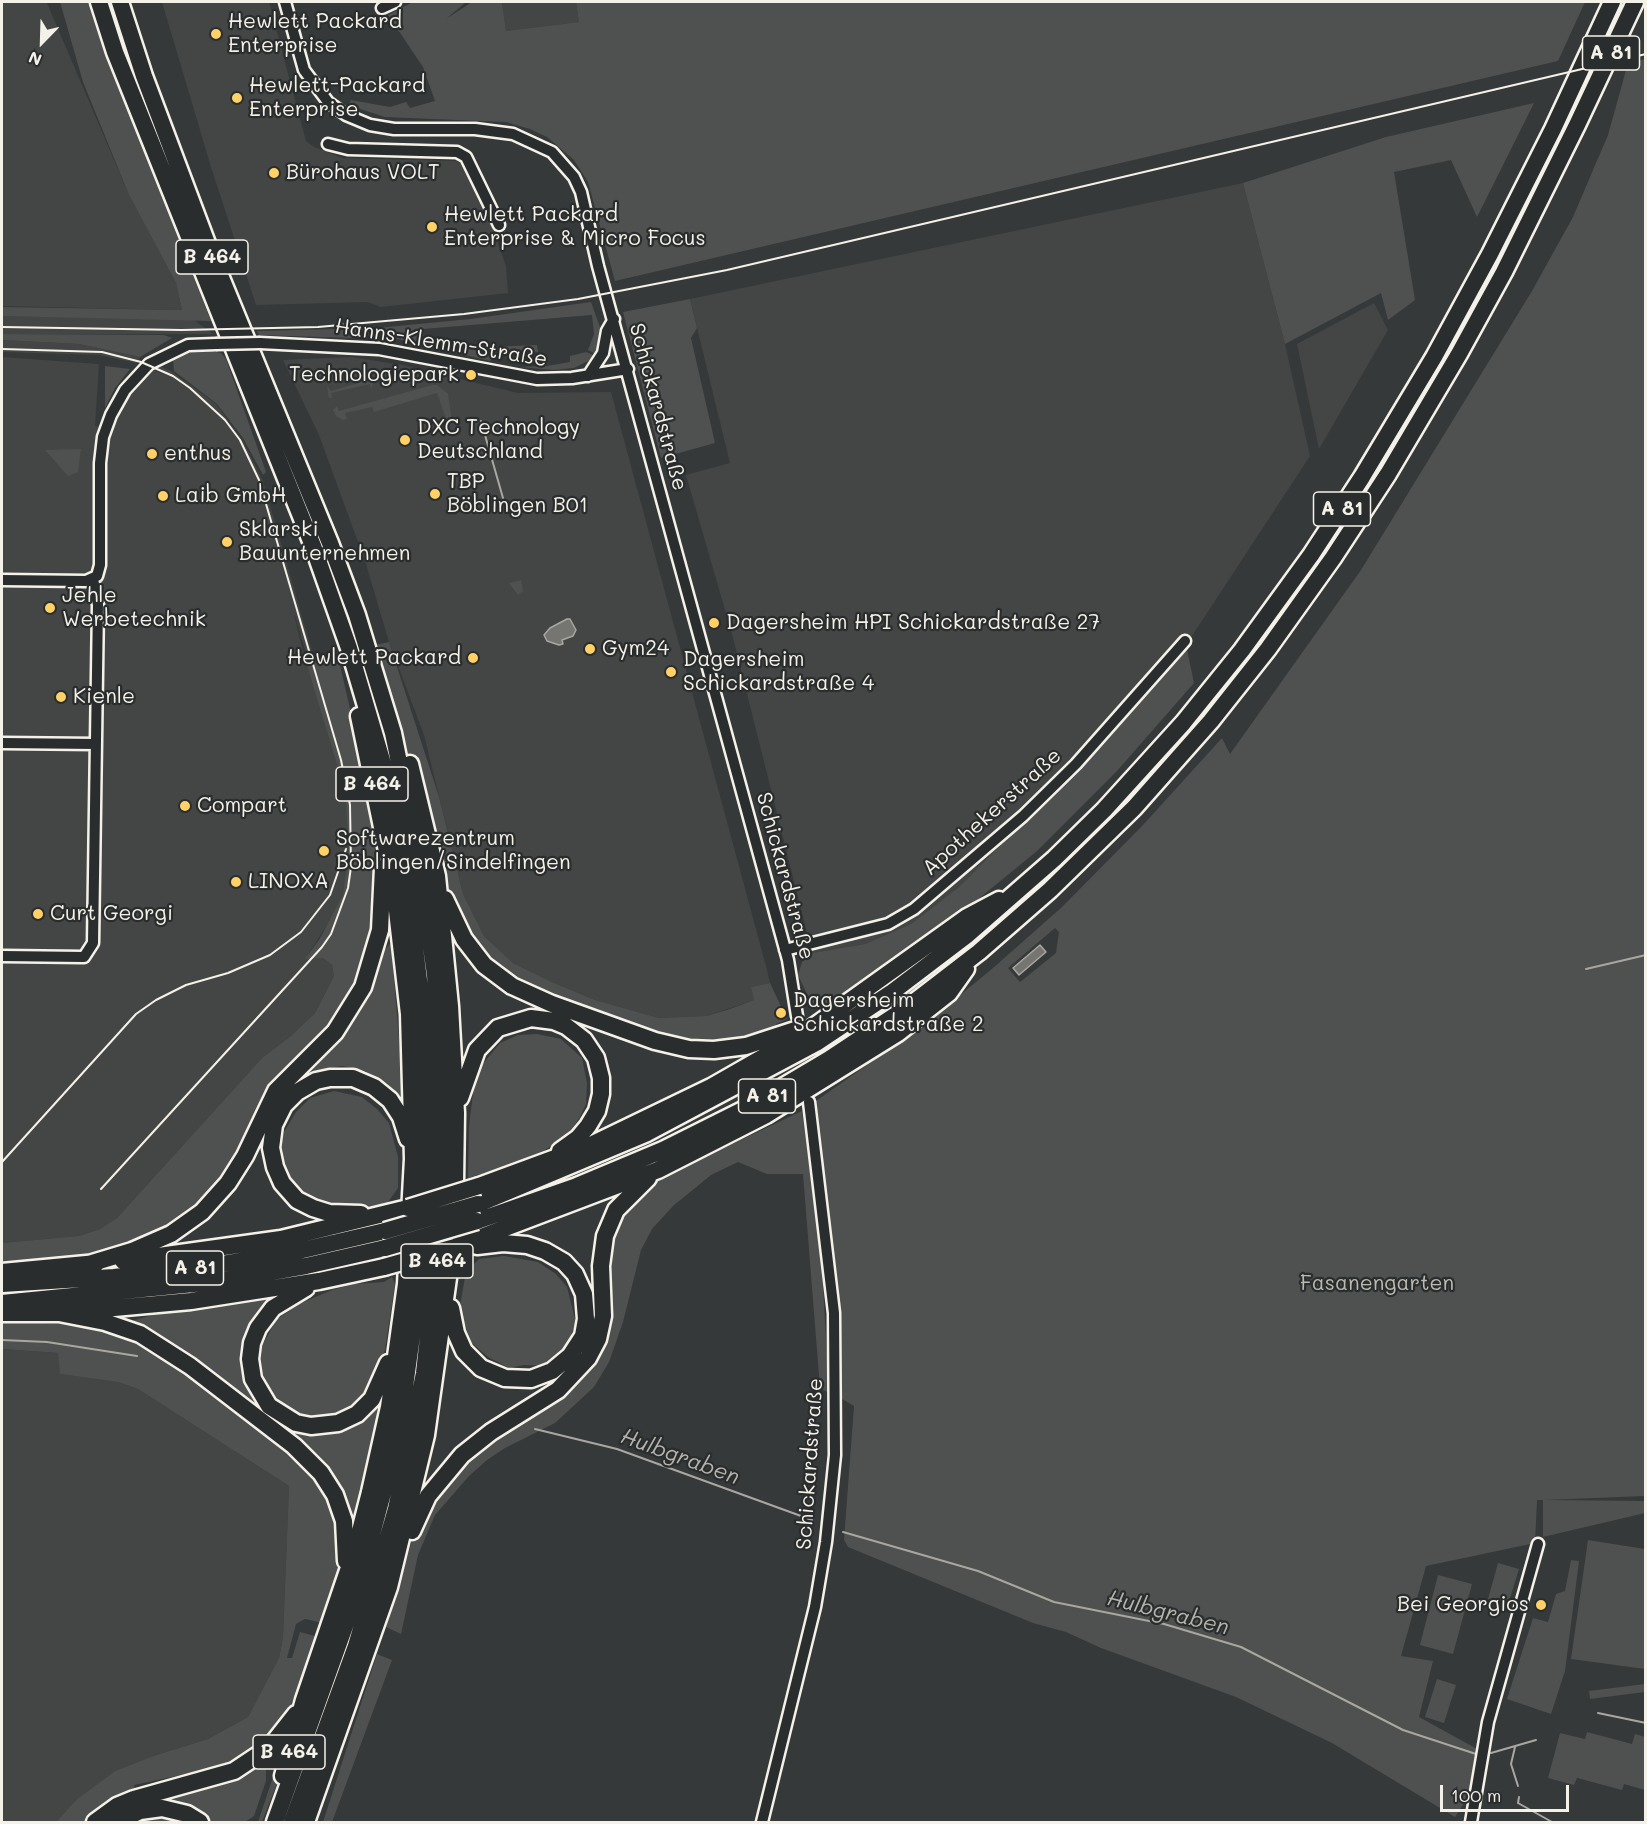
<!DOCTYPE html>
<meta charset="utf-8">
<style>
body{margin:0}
#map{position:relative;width:1647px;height:1824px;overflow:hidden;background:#363939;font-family:Mali,sans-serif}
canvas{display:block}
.frame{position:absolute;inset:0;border:3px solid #f4f1e8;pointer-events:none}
.north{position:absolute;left:12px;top:12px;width:60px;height:60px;-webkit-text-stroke:4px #2a2d2e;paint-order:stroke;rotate:203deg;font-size:16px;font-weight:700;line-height:24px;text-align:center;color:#f4f1e8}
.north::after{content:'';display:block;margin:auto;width:21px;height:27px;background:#f4f1e8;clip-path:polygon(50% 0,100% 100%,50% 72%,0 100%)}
.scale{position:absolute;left:1440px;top:1785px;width:129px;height:27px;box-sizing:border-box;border:3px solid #f4f1e8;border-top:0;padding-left:8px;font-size:18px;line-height:21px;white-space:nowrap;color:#f4f1e8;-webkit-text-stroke:4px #2a2d2e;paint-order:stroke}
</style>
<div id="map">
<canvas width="1647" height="1824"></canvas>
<div class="frame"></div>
<div class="north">N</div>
<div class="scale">100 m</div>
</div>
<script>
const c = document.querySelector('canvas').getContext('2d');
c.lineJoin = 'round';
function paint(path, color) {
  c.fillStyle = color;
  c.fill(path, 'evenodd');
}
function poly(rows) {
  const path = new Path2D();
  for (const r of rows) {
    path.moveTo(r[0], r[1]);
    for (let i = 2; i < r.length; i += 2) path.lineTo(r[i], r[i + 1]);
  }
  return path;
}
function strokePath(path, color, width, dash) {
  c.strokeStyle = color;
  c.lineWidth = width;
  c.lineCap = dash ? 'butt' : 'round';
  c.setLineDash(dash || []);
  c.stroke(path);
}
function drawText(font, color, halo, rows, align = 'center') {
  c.font = font + ' Mali,sans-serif';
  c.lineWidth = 4.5;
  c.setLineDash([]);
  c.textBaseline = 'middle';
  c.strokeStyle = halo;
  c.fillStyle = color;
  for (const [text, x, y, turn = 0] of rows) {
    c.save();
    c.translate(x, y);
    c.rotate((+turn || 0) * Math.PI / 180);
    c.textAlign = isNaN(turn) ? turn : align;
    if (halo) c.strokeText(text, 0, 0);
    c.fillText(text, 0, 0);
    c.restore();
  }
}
const built = poly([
 [2,2,47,3,129,195,176,283,182,310,2,306],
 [162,2,269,2,306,141,314,147,342,158,455,161,463,164,483,201,506,266,508,293,381,307,368,302,256,305,211,167],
 [502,2,576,2,579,22,506,31],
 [1243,183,1285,344,1310,456,1186,645,1048,797,959,887,911,924,865,944,812,953,732,634,686,475,730,463,690,299],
 [1374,303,1388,330,1319,449,1297,344],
 [2,316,191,318,213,334,2,334],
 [2,340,79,344,140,357,136,363,99,355,2,352],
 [2,357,99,364,95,426,112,427,128,397,144,376,153,370,167,376,153,369,157,365,171,371,216,404,243,441,263,481,351,787,352,879,328,932,344,894,347,878,343,895,332,917,306,958,323,958,332,965,334,976,315,1013,291,1036,262,1058,117,1218,100,1229,79,1236,2,1243],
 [294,615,295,616,334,748,305,659],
 [351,357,402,365,518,393,611,392,767,970,770,983,751,987,755,1000,706,1016,659,1018,595,1000,552,982,513,963,484,936,463,894,424,735,389,642,366,564,319,435,283,360],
 [2,1349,58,1353,61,1374,118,1382,138,1389,289,1486,283,1637,279,1658,248,1717,208,1739,153,1756,115,1771,77,1799,56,1822,2,1822]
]);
const green = poly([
 [60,2,90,2,143,149,211,321,2,316,2,307,182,310,176,283,129,195,83,82],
 [413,2,466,2,446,19,472,2,502,2,506,31,579,22,576,2,1585,2,1558,61,615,281,588,182,574,160,547,137,530,129,506,122,385,117,348,105,351,100,390,107,406,102,410,108,435,101,423,67,388,15],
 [1645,59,1645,1496,1544,1500,1645,1501,1645,1513,1543,1537,1543,1500,1537,1500,1535,1543,1426,1566,1401,1656,1433,1661,1419,1717,1479,1750,1472,1791,1455,1817,1332,1743,1236,1697,1101,1648,1066,1632,1033,1623,848,1547,844,1540,854,1406,842,1399,835,1285,816,1101,925,1024,993,968,1062,907,1143,825,1222,738,1230,754,1361,570,1532,291,1573,217,1608,135,1628,63],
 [1055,928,1059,932,1056,953,1020,982,1008,968],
 [1534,103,1477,217,1451,160,1394,172,1415,300,1388,320,1381,293,1285,344,1243,183,1386,137],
 [690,299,697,328,691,338,715,443,661,458,623,312],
 [591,302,601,330,599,346,594,353,588,350,594,334,592,315,423,329,424,343,433,343,431,347,380,335,350,338,259,335,257,331,377,328,470,319],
 [2,334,164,335,172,338,140,357,79,344,2,340],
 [438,343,443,343,444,349,537,345,538,352,498,350,490,361,435,348],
 [202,349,221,353,226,359,266,472,263,475,243,438,217,404,174,371,173,359,184,353],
 [586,352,593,355,590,360,574,368,553,370,520,367,547,366,570,362,570,356],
 [105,366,130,369,115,388,105,408],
 [368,375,374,380,371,389,370,384,331,393,332,398,329,398,327,386,331,391,369,380],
 [432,385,437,385,448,394,452,421,447,422,437,393,374,412,372,407,345,413,347,419,343,420,336,416,333,410,337,406,339,411],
 [81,449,78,472,68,476,45,450],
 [521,580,523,591,518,595,509,583],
 [389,642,439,797,463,894,484,936,513,963,552,982,595,1000,659,1018,706,1016,730,1009,754,1000,751,987,770,983,787,1019,776,1024,777,1029,757,1041,669,1042,540,996,487,963,450,907,430,825,375,645],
 [1186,645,1194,683,1117,771,1037,851,965,910,828,1004,814,1009,798,975,802,962,812,953,865,944,911,924,959,887,1048,797],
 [337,652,359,748,377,863,378,908,354,995,235,1165,184,1221,112,1254,2,1267,2,1243,79,1236,100,1229,117,1218,262,1058,291,1036,315,1013,334,976,332,965,323,958,305,959,319,940,343,895,349,850,345,790,305,659],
 [391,943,404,1098,401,1099,388,1084,365,1071,342,1066,312,1071,349,1027,364,1003,385,949],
 [537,1034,561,1039,582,1058,587,1083,586,1104,580,1117,567,1136,534,1157,468,1178,469,1126,474,1085,482,1065,500,1043,518,1035],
 [334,1091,362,1097,377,1109,389,1123,398,1157,398,1188,386,1205,347,1209,314,1202,295,1190,278,1162,284,1132,296,1112,310,1098],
 [802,1111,821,1249,829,1393,820,1388,803,1174,767,1174,738,1162,711,1175,673,1206,652,1229,641,1250,623,1322,609,1362,594,1387,555,1423,505,1448,487,1460,469,1476,435,1515,418,1555,401,1634,386,1627,415,1530,456,1467,508,1428,551,1405,589,1369,615,1222,652,1182],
 [504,1256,538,1262,556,1274,567,1287,576,1323,563,1354,546,1366,524,1365,509,1368,488,1357,472,1343,459,1311,466,1272,479,1259],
 [392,1277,395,1284,385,1350,370,1389,361,1400,349,1410,334,1417,304,1418,276,1402,267,1389,258,1362,261,1348,276,1320,299,1304,332,1290,354,1284,384,1282],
 [287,1294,271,1303,249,1385,300,1430,379,1400,375,1437,352,1534,335,1486,132,1325,131,1321,164,1312],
 [2,1322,80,1324,126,1335,160,1353,252,1420,318,1478,335,1511,341,1555,340,1570,323,1623,305,1619,296,1624,287,1658,292,1658,300,1632,318,1637,302,1683,284,1718,268,1738,236,1760,219,1767,134,1785,135,1788,105,1802,83,1822,56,1822,77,1799,115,1771,153,1756,208,1739,248,1717,279,1658,283,1637,289,1486,138,1389,118,1382,60,1374,58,1353,2,1349],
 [1588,1540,1645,1549,1645,1669,1571,1659],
 [1571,1560,1579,1561,1565,1671,1551,1714,1507,1699,1533,1618,1548,1622,1556,1594,1565,1591],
 [1498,1563,1519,1569,1508,1605,1488,1599],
 [1438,1575,1472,1584,1453,1654,1420,1645],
 [377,1654,392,1660,332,1822,323,1822],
 [1437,1679,1456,1685,1444,1723,1425,1717],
 [1645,1684,1645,1692,1590,1699,1589,1691],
 [1587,1732,1632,1744,1635,1734,1645,1737,1645,1790,1624,1784,1622,1790,1577,1778,1574,1785,1548,1778,1560,1733,1585,1739],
 [282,1750,286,1752,276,1786,262,1822,258,1822],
 [266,1763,266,1781,254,1816,245,1822,206,1822,142,1804,226,1780],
 [154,1814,192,1822,128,1822]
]);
const water = poly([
 [567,619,570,619,576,630,573,636,562,640,563,644,559,645,547,641,544,635,550,628,567,619],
 [1040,945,1046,952,1019,975,1013,968,1040,945]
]);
const stream = poly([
 [481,421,503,498],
 [1586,969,1646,955],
 [2,1340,47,1342,137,1356],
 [535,1429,617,1449,812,1520],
 [843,1532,978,1571,1054,1602,1164,1624,1241,1647,1403,1730,1476,1754],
 [1598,1713,1646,1723],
 [1515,1747,1511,1764,1518,1786],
 [1491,1753,1536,1740],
 [1519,1797,1518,1803,1552,1822]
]);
const minorTunnel = poly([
 [797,1016,806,1078]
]);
const minor = poly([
 [285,2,304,70,328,102,346,115,370,125,394,129,475,129,513,134,552,152,574,177,581,192,598,266,788,960,797,1016],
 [382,8,395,2],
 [328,144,348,149,457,152,466,157,499,225],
 [260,343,379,349,537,379,572,378,628,369],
 [588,376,603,353,607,331,614,319],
 [2,580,86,581,97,576,100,565,100,463,103,437,111,415,125,390,149,364,188,345,216,344],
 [2,743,96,744],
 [785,950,888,924,914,909,1023,816,1076,764,1185,641],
 [2,956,84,957,93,943,98,605,93,579],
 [762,1822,815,1607,826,1542,835,1455,834,1313,809,1102],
 [1471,1822,1488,1722,1538,1544]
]);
const highway = poly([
 [99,2,115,52,313,546,349,648,389,784,407,883,421,996,427,1100,426,1183,418,1293,403,1401,383,1493,355,1598,275,1822],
 [120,2,144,76,208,246,330,543,357,615,393,733,418,855,435,975,442,1098,440,1209],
 [445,899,464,939,484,965,512,986,552,1004,655,1041,689,1049,714,1050,746,1046,795,1030],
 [460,1098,477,1050,498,1028,531,1018,554,1021,566,1026,584,1040,596,1058,601,1078,601,1094,597,1111,588,1126,578,1138,560,1151],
 [479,1186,593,1144,711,1087,802,1035,967,917,999,900],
 [478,1204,647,1133,816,1043,891,993,966,936,1054,859,1104,810,1183,723,1242,650,1311,555,1362,477,1434,357,1490,254,1553,129,1612,2],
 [361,1214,329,1213,313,1208,297,1200,282,1183,275,1167,271,1148,274,1125,284,1105,297,1092,316,1081,330,1078,353,1078,374,1087,390,1100,401,1117,408,1139],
 [477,1221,577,1186,663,1150,747,1108,828,1060,905,1009,979,952,1050,890,1134,808,1211,721,1268,649,1333,558,1388,474,1459,354,1504,272,1577,125,1635,2],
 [455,1247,658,1170,766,1115,898,1033,949,993,966,969],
 [123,1261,281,1239,408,1208],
 [89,1264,132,1251,171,1234,202,1212,228,1183,245,1156,276,1091,335,1032,363,987,380,930,383,868],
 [2,1272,97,1263],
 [2,1284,114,1277,210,1266,290,1253,385,1231],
 [306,1288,273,1308,258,1328,252,1343,250,1359,253,1379,269,1406,296,1423,311,1426,338,1423,357,1414,372,1399,388,1363],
 [2,1303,214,1282,306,1266,385,1248],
 [451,1308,456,1333,464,1351,481,1368,505,1378,531,1379,552,1371,570,1356,583,1336,586,1319,584,1294,575,1274,564,1262,545,1251,527,1245,503,1243,477,1246],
 [2,1313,59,1313,191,1301,319,1281,384,1267],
 [59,1313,105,1322,140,1334,190,1366,294,1446,321,1473,335,1495,344,1521,346,1561],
 [412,1531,428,1496,462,1455,491,1432,558,1390,588,1358,598,1339,603,1316,601,1266,605,1236,616,1210,648,1178],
 [283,1776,304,1700,356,1547,370,1492,389,1407,406,1284,413,1159,409,1014,394,885,359,716],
 [95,1822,117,1806,134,1799,234,1771,270,1747,296,1714],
 [117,1822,140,1811,162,1808,187,1814,200,1822],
 [292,1822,356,1646,396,1509,424,1373,439,1238],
 [306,1822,389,1587,426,1435,449,1271,455,1183,456,1113,450,1006,437,876,410,764]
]);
const rail = poly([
 [2,327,182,330,318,327,464,314,578,299,727,270,1646,54],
 [2,349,102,352,141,362,173,376,190,388,225,420,240,440,259,480,341,760,350,805,351,867,348,888,331,934,322,947,101,1189],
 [2,1162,136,1014,156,1000,186,985,228,973,270,955,301,932,330,895,346,849]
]);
const minorBridge = poly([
 [216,344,260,343]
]);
const highwayBridge = poly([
 [408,1208,479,1186],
 [385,1231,478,1204],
 [385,1248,477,1221],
 [384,1267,455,1247]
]);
const markers = [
 [216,34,6,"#ffd166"],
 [237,98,6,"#ffd166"],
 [274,173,6,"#ffd166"],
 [432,227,6,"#ffd166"],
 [471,375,6,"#ffd166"],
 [405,440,6,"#ffd166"],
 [152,454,6,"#ffd166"],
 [435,494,6,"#ffd166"],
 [163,496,6,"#ffd166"],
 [227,542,6,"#ffd166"],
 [50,608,6,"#ffd166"],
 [714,623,6,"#ffd166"],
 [590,649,6,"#ffd166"],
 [473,658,6,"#ffd166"],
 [671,672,6,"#ffd166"],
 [61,697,6,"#ffd166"],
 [185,806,6,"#ffd166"],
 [324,851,6,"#ffd166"],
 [236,882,6,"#ffd166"],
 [38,914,6,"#ffd166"],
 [781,1013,6,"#ffd166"],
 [1541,1605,6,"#ffd166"]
];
const shields = [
 [1611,53,57],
 [212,257,72],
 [1342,509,57],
 [372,784,72],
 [767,1096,57],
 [437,1261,72],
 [195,1268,57],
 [289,1752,72]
];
const shieldNames = [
 ["A 81",1611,53],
 ["B 464",212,257],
 ["A 81",1342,509],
 ["B 464",372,784],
 ["A 81",767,1096],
 ["B 464",437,1261],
 ["A 81",195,1268],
 ["B 464",289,1752]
];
const poiNames = [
 ["Hewlett Packard",228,22],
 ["Enterprise",228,46],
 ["Hewlett-Packard",249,86],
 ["Enterprise",249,110],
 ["Bürohaus VOLT",286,173],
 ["Hewlett Packard",444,215],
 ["Enterprise & Micro Focus",444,239],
 ["Technologiepark",459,375,"right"],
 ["DXC Technology",417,428],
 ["Deutschland",417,452],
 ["enthus",164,454],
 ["TBP",447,482],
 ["Böblingen B01",447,506],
 ["Laib GmbH",175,496],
 ["Sklarski",239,530],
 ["Bauunternehmen",239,554],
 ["Jehle",62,596],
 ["Werbetechnik",62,620],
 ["Dagersheim HPI Schickardstraße 27",726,623],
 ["Gym24",602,649],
 ["Hewlett Packard",461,658,"right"],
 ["Dagersheim",683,660],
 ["Schickardstraße 4",683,684],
 ["Kienle",73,697],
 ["Compart",197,806],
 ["Softwarezentrum",336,839],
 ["Böblingen/Sindelfingen",336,863],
 ["LINOXA",248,882],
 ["Curt Georgi",50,914],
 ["Dagersheim",793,1001],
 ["Schickardstraße 2",793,1025],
 ["Bei Georgios",1529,1605,"right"]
];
const streetNames = [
 ["Hanns-Klemm-Straße",441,343,9],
 ["Schickardstraße",658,407,75],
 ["Apothekerstraße",992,812,-42],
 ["Schickardstraße",785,876,75],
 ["Schickardstraße",810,1464,-86]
];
const parkNames = [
 ["Fasanengarten",1377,1284]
];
const waterNames = [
 ["Hulbgraben",680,1457,20],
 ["Hulbgraben",1168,1613,14]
];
paint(built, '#434645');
paint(green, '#4e514f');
paint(water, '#757572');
strokePath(water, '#a8a7a1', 1.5);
strokePath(stream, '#a8a7a1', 2);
strokePath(minorTunnel, '#525553', 10, [10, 5]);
strokePath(minor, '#f4f1e8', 15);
strokePath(highway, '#f4f1e8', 21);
strokePath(minor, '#2a2d2e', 10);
strokePath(highway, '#2a2d2e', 16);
strokePath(rail, '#f4f1e8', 2);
strokePath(minorBridge, '#f4f1e8', 15, []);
strokePath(highwayBridge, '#f4f1e8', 21, []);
strokePath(minorBridge, '#2a2d2e', 10);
strokePath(highwayBridge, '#2a2d2e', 16);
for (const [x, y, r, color] of markers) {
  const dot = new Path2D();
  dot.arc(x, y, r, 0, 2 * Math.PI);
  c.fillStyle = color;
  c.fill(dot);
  strokePath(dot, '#2a2d2e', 2);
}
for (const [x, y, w] of shields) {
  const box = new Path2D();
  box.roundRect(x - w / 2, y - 17, w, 34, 4.5);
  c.fillStyle = '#2a2d2e';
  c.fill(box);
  strokePath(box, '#f4f1e8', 1.5);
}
drawText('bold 20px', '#f4f1e8', null, shieldNames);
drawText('21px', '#f4f1e8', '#2a2d2e', poiNames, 'left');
drawText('21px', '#f4f1e8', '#2a2d2e', streetNames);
drawText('21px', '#bab9b2', '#2a2d2e', parkNames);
drawText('italic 22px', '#b4b3ad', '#2a2d2e', waterNames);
</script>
